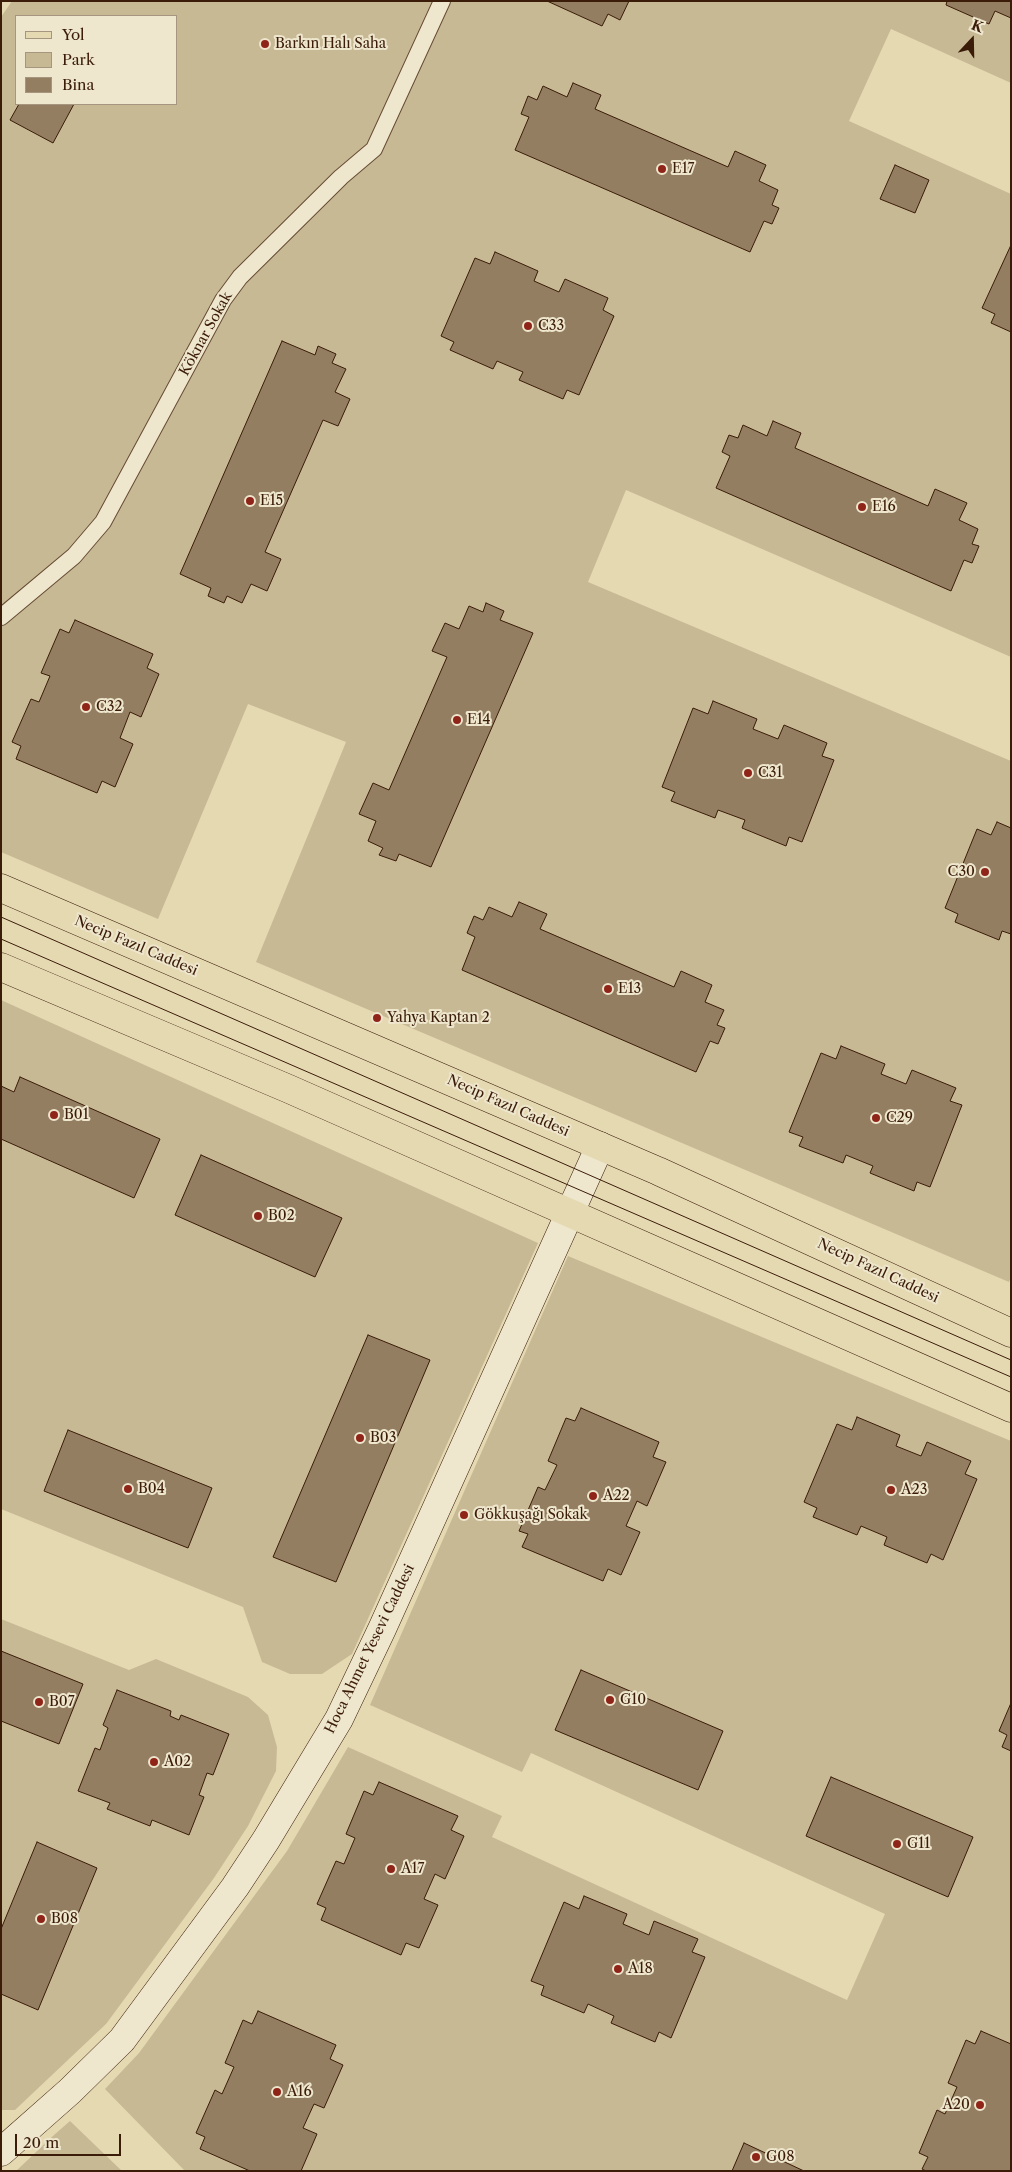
<!DOCTYPE html>
<meta charset="utf-8">
<style>
body{margin:0}
#map{position:relative;width:1012px;height:2172px;overflow:hidden;background:#e5d9b2;font-family:"Libre Caslon Text",serif}
canvas{display:block}
.frame{position:absolute;inset:0;border:2px solid #3b1c09;pointer-events:none}
.legend{position:absolute;left:15px;top:15px;width:162px;height:90px;box-sizing:border-box;background:#eee6cd;border:1px solid #a6957f;margin:0;padding:6px 9px;list-style:none;font-size:15px;color:#3b1c09}
.legend li{display:flex;align-items:center;gap:10px;height:25px}
.legend b{width:25px;border:1px solid #a6957f}
.north{position:absolute;left:947px;top:15px;width:50px;height:50px;-webkit-text-stroke:4px #eee6cd;paint-order:stroke;rotate:21deg;font-size:14px;font-weight:700;line-height:20px;text-align:center;color:#3b1c09}
.north::after{content:'';display:block;margin:auto;width:18px;height:22px;background:#3b1c09;clip-path:polygon(50% 0,100% 100%,50% 72%,0 100%)}
.scale{position:absolute;left:15px;top:2134px;width:106px;height:22px;box-sizing:border-box;border:2px solid #3b1c09;border-top:0;padding-left:6px;font-size:15px;line-height:18px;white-space:nowrap;color:#3b1c09;-webkit-text-stroke:4px #eee6cd;paint-order:stroke}
</style>
<div id="map">
<canvas width="1012" height="2172"></canvas>
<div class="frame"></div>
<ul class="legend">
<li><b style="height:6px;background:#e5d9b2"></b>Yol</li>
<li><b style="height:14px;background:#c8b995"></b>Park</li>
<li><b style="height:14px;background:#937e61"></b>Bina</li>
</ul>
<div class="north">K</div>
<div class="scale">20 m</div>
</div>
<script>
const c = document.querySelector('canvas').getContext('2d');
c.lineJoin = 'round';
function paint(path, color) {
  c.fillStyle = color;
  c.fill(path, 'evenodd');
}
function poly(rows) {
  const path = new Path2D();
  for (const r of rows) {
    path.moveTo(r[0], r[1]);
    for (let i = 2; i < r.length; i += 2) path.lineTo(r[i], r[i + 1]);
  }
  return path;
}
function strokePath(path, color, width, dash) {
  c.strokeStyle = color;
  c.lineWidth = width;
  c.lineCap = dash ? 'butt' : 'round';
  c.setLineDash(dash || []);
  c.stroke(path);
}
function drawText(font, color, halo, rows, align = 'center') {
  c.font = font + ' "Libre Caslon Text",serif';
  c.lineWidth = 4;
  c.setLineDash([]);
  c.textBaseline = 'middle';
  c.strokeStyle = halo;
  c.fillStyle = color;
  for (const [text, x, y, turn = 0] of rows) {
    c.save();
    c.translate(x, y);
    c.rotate((+turn || 0) * Math.PI / 180);
    c.textAlign = isNaN(turn) ? turn : align;
    if (halo) c.strokeText(text, 0, 0);
    c.fillText(text, 0, 0);
    c.restore();
  }
}
const green = poly([
 [12,1,1011,1,1011,83,891,29,849,121,1011,194,1011,657,626,490,588,582,1011,761,1011,1277,1009,1282,256,962,346,742,248,704,158,919,1,852,1,17],
 [16,16,176,16,176,104,16,104],
 [1,1000,538,1243,352,1654,322,1674,290,1674,262,1662,243,1607,1,1509],
 [568,1256,1011,1441,1011,2171,185,2171,105,2089,139,2053,287,1851,348,1747,502,1816,492,1837,847,2000,885,1914,531,1753,522,1772,370,1705],
 [1,1619,129,1670,156,1659,248,1697,268,1715,277,1747,276,1771,248,1826,214,1878,106,2024,15,2110,1,2110],
 [70,2121,122,2171,16,2171,54,2135]
]);
const building = poly([
 [547,1,629,1,620,20,608,14,602,26,547,1],
 [947,1,1011,1,1011,18,995,11,989,24,946,5,947,1],
 [573,83,601,95,595,109,728,167,735,151,766,165,759,181,778,190,772,205,779,208,772,224,764,221,750,252,515,150,529,117,521,114,528,96,537,100,543,86,567,97,573,83],
 [19,104,74,104,53,143,10,120,19,104],
 [895,165,929,180,915,213,880,199,895,165],
 [1011,245,1011,332,991,323,995,314,982,308,1011,245],
 [495,252,538,271,534,281,559,292,565,279,608,298,603,310,614,316,579,395,567,390,563,399,519,380,523,372,497,361,493,369,450,350,454,342,441,336,475,258,490,264,495,252],
 [282,341,315,355,318,346,336,354,332,363,346,369,335,392,350,399,338,426,323,420,265,552,281,559,267,591,251,584,242,603,227,596,224,603,208,596,211,588,180,574,282,341],
 [773,421,801,433,795,448,928,506,935,489,967,503,959,520,978,529,972,544,979,546,972,563,964,560,951,591,716,488,730,456,722,452,729,435,738,438,743,425,767,436,773,421],
 [486,603,504,611,500,620,533,633,431,867,399,854,396,861,379,855,383,848,368,841,376,821,359,814,373,783,389,790,447,657,432,651,445,623,459,629,469,606,483,612,486,603],
 [75,620,153,654,147,668,159,674,141,717,130,712,120,738,133,744,115,787,102,781,97,793,16,759,21,746,12,742,31,699,39,702,50,676,41,673,60,629,69,633,75,620],
 [713,701,757,719,753,729,778,739,784,725,827,743,822,756,834,760,802,842,789,837,786,846,742,828,745,820,718,810,715,818,671,801,675,792,662,787,693,708,708,714,713,701],
 [997,822,1011,828,1011,934,1002,931,999,940,955,922,958,914,945,908,977,829,991,835,997,822],
 [519,902,547,914,540,929,674,987,681,971,712,985,705,1002,724,1010,717,1025,725,1028,718,1044,710,1041,696,1072,462,970,475,937,467,933,474,916,483,920,489,907,512,917,519,902],
 [841,1046,885,1064,881,1074,906,1084,912,1070,956,1088,950,1101,962,1105,930,1187,917,1182,914,1191,870,1173,873,1166,846,1155,843,1163,799,1146,803,1137,789,1132,821,1053,836,1059,841,1046],
 [20,1077,160,1139,134,1198,1,1139,1,1086,14,1092,20,1077],
 [201,1155,342,1218,315,1277,175,1215,201,1155],
 [368,1335,430,1360,336,1582,273,1557,368,1335],
 [581,1408,659,1442,653,1457,666,1462,647,1506,637,1501,626,1526,640,1532,621,1575,608,1569,603,1581,522,1547,528,1534,519,1531,538,1487,545,1490,557,1465,548,1461,566,1418,575,1421,581,1408],
 [857,1417,900,1435,896,1446,921,1456,927,1442,971,1461,965,1474,977,1479,943,1560,931,1554,927,1563,884,1545,887,1537,861,1526,857,1535,813,1517,817,1508,804,1502,837,1424,852,1430,857,1417],
 [68,1430,212,1488,188,1548,44,1491,68,1430],
 [1,1651,83,1684,59,1744,1,1721,1,1651],
 [581,1670,723,1731,698,1790,555,1730,581,1670],
 [117,1690,171,1711,170,1716,179,1720,181,1715,229,1734,213,1775,207,1773,199,1795,204,1797,189,1835,152,1820,150,1826,107,1809,110,1803,78,1791,95,1748,100,1750,108,1728,103,1725,117,1690],
 [1011,1703,1011,1751,1002,1747,1007,1735,999,1731,1011,1703],
 [831,1777,973,1837,948,1897,806,1836,831,1777],
 [379,1782,458,1816,451,1830,464,1836,445,1879,435,1874,424,1899,438,1905,419,1948,406,1943,401,1955,321,1920,326,1908,317,1904,336,1861,344,1864,355,1838,346,1834,364,1791,373,1795,379,1782],
 [37,1842,97,1868,38,2010,1,1994,1,1929,37,1842],
 [584,1896,627,1914,623,1924,649,1935,654,1921,698,1939,692,1952,705,1957,671,2038,659,2032,655,2042,611,2023,614,2016,588,2004,584,2013,541,1995,544,1986,531,1981,564,1902,579,1909,584,1896],
 [258,2011,336,2045,330,2059,343,2065,324,2108,314,2104,303,2128,317,2134,301,2171,250,2171,200,2149,205,2137,196,2133,215,2090,222,2094,234,2067,225,2063,243,2020,252,2024,258,2011],
 [981,2031,1011,2044,1011,2171,926,2171,922,2169,928,2157,919,2153,937,2110,945,2114,957,2087,948,2083,966,2040,975,2044,981,2031],
 [744,2143,804,2171,732,2171,744,2143]
]);
const lane = poly([
 [1,617,74,556,103,522,223,300,240,277,341,177,374,149,442,1]
]);
const secondary = poly([
 [1,2152,70,2091,122,2040,235,1887,266,1840,339,1719,382,1629,600,1146]
]);
const primary = poly([
 [1,888,658,1171,1011,1333],
 [1,967,289,1089,1011,1408]
]);
const tram = poly([
 [1,917,1011,1360],
 [1,939,1011,1377]
]);
const markers = [
 [265,44,5,"#8f2418"],
 [662,169,5,"#8f2418"],
 [528,326,5,"#8f2418"],
 [250,501,5,"#8f2418"],
 [862,507,5,"#8f2418"],
 [86,707,5,"#8f2418"],
 [457,720,5,"#8f2418"],
 [748,773,5,"#8f2418"],
 [985,872,5,"#8f2418"],
 [608,989,5,"#8f2418"],
 [377,1018,5,"#8f2418"],
 [54,1115,5,"#8f2418"],
 [876,1118,5,"#8f2418"],
 [258,1216,5,"#8f2418"],
 [360,1438,5,"#8f2418"],
 [128,1489,5,"#8f2418"],
 [891,1490,5,"#8f2418"],
 [593,1496,5,"#8f2418"],
 [464,1515,5,"#8f2418"],
 [610,1700,5,"#8f2418"],
 [39,1702,5,"#8f2418"],
 [154,1762,5,"#8f2418"],
 [897,1844,5,"#8f2418"],
 [391,1869,5,"#8f2418"],
 [41,1919,5,"#8f2418"],
 [618,1969,5,"#8f2418"],
 [277,2092,5,"#8f2418"],
 [980,2105,5,"#8f2418"],
 [756,2157,5,"#8f2418"]
];
const poiNames = [
 ["Barkın Halı Saha",275,44],
 ["E17",672,169],
 ["C33",538,326],
 ["E15",260,501],
 ["E16",872,507],
 ["C32",96,707],
 ["E14",467,720],
 ["C31",758,773],
 ["C30",975,872,"right"],
 ["E13",618,989],
 ["Yahya Kaptan 2",387,1018],
 ["B01",64,1115],
 ["C29",886,1118],
 ["B02",268,1216],
 ["B03",370,1438],
 ["B04",138,1489],
 ["A23",901,1490],
 ["A22",603,1496],
 ["Gökkuşağı Sokak",474,1515],
 ["G10",620,1700],
 ["B07",49,1702],
 ["A02",164,1762],
 ["G11",907,1844],
 ["A17",401,1869],
 ["B08",51,1919],
 ["A18",628,1969],
 ["A16",287,2092],
 ["A20",970,2105,"right"],
 ["G08",766,2157]
];
const streetNames = [
 ["Köknar Sokak",206,334,-61],
 ["Necip Fazıl Caddesi",136,946,23],
 ["Necip Fazıl Caddesi",508,1106,24],
 ["Necip Fazıl Caddesi",878,1271,25],
 ["Hoca Ahmet Yesevi Caddesi",370,1649,-64]
];
paint(green, '#c8b995');
paint(building, '#937e61');
strokePath(building, '#3b1c09', 1);
strokePath(lane, '#664b33', 18);
strokePath(secondary, '#3b1c09', 29);
strokePath(primary, '#3b1c09', 29);
strokePath(lane, '#eee6cd', 16);
strokePath(secondary, '#eee6cd', 28);
strokePath(primary, '#e5d9b2', 28);
strokePath(tram, '#3b1c09', 1);
for (const [x, y, r, color] of markers) {
  const dot = new Path2D();
  dot.arc(x, y, r, 0, 2 * Math.PI);
  c.fillStyle = color;
  c.fill(dot);
  strokePath(dot, '#eee6cd', 2);
}
drawText('14px', '#3b1c09', '#eee6cd', poiNames, 'left');
drawText('14px', '#3b1c09', '#eee6cd', streetNames);
</script>
